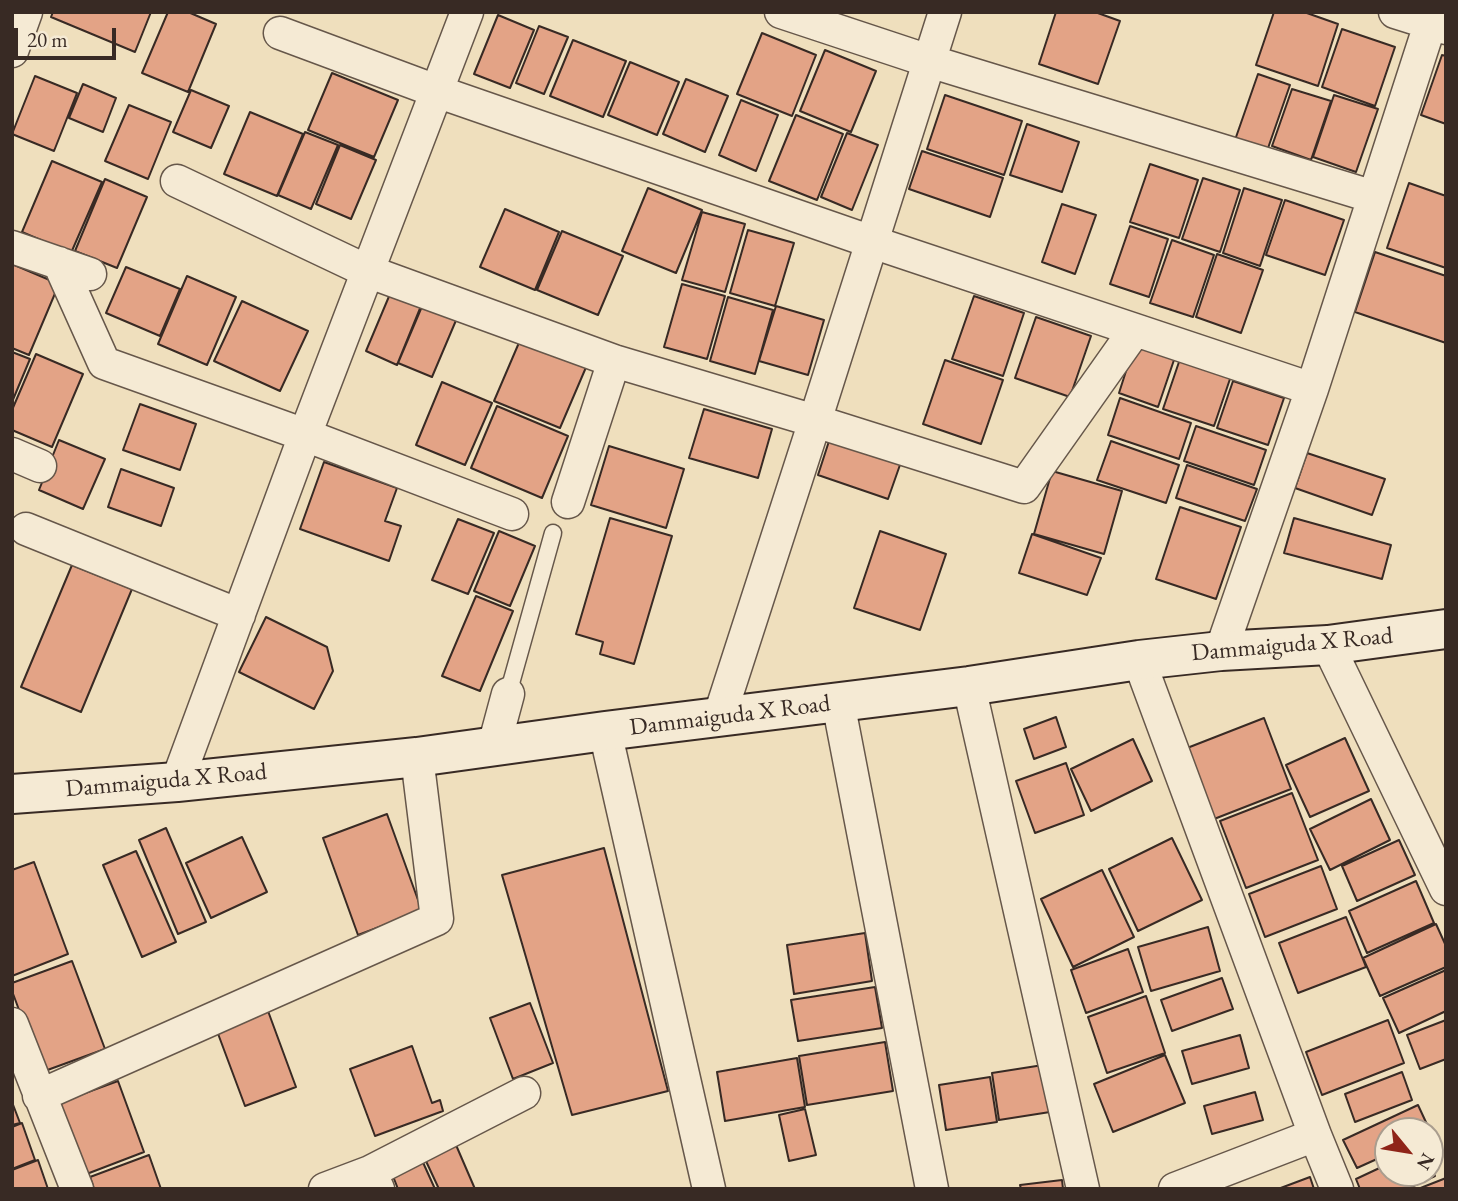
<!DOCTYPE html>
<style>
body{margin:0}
#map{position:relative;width:1458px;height:1201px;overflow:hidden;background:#efdfbd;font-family:"EB Garamond",serif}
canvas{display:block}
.frame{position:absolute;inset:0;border:14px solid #382a24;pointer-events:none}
.north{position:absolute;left:1374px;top:1117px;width:70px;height:70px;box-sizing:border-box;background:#f5ead4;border:2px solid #a99d8e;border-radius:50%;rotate:120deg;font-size:19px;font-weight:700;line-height:28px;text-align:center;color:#382a24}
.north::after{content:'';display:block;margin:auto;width:24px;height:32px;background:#8f2418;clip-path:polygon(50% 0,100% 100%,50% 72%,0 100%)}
.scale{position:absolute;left:14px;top:28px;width:102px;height:32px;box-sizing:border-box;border:4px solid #382a24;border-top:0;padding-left:9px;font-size:21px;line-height:24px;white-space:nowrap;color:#382a24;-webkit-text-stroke:5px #f5ead4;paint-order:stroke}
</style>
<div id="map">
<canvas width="1458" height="1201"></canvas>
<div class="frame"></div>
<div class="north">N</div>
<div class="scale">20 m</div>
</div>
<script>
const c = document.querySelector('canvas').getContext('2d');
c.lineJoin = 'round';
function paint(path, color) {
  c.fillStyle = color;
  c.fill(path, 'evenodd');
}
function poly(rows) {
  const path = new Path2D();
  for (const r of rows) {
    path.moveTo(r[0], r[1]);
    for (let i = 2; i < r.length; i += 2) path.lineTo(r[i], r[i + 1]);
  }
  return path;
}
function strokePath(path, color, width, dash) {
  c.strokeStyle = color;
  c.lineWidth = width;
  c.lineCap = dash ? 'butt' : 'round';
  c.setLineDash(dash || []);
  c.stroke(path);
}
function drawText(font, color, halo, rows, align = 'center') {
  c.font = font + ' "EB Garamond",serif';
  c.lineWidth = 5;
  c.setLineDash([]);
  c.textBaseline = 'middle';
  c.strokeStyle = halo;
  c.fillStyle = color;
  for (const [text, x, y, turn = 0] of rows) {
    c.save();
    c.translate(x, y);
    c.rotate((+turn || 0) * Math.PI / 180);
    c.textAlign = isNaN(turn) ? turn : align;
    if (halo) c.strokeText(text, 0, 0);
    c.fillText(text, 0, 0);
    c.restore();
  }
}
const building = poly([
 [53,12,151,12,135,52,51,17,53,12],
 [168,12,188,12,216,24,188,92,142,73,168,12],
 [1056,12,1095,12,1120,21,1098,84,1039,64,1056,12],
 [1274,12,1304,12,1338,24,1318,86,1256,65,1274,12],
 [498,15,534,30,510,88,474,74,498,15],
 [539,26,568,37,544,94,516,83,539,26],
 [1342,29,1395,47,1375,106,1322,87,1342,29],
 [762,33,816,55,792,116,737,94,762,33],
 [573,40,626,61,603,117,550,96,573,40],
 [825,50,876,71,851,132,800,111,825,50],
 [1442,55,1446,56,1446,124,1421,115,1442,55],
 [630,62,679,82,657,135,608,115,630,62],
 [332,73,398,100,374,157,308,130,332,73],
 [1258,74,1290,85,1267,151,1235,140,1258,74],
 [35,76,77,93,54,151,12,134,35,76],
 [686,79,728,96,705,152,663,134,686,79],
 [83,84,116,98,103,132,69,118,83,84],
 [1292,89,1331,101,1311,160,1272,146,1292,89],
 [191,90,229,106,211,148,173,132,191,90],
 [945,95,1022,121,1004,175,927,149,945,95],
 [1334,95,1378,109,1356,172,1313,157,1334,95],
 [741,100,778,115,756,171,719,155,741,100],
 [129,105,171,122,148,179,105,161,129,105],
 [250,112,303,134,277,196,224,174,250,112],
 [796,115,843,134,817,200,769,181,796,115],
 [1027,124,1079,142,1062,192,1010,175,1027,124],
 [305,132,338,145,311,209,278,195,305,132],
 [847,133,878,145,852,210,821,197,847,133],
 [340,145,376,160,351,219,316,204,340,145],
 [922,151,1003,178,990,217,909,189,922,151],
 [52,161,102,182,71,253,22,232,52,161],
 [1150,164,1198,180,1179,238,1130,222,1150,164],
 [1203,178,1240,190,1220,252,1182,239,1203,178],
 [105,179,147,197,117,268,75,251,105,179],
 [1409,183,1446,196,1446,268,1387,248,1409,183],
 [648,188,702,210,676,273,622,251,648,188],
 [1244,188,1282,200,1260,266,1223,253,1244,188],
 [1285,200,1344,220,1325,275,1266,255,1285,200],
 [1062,204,1096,215,1075,274,1042,262,1062,204],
 [505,209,559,232,535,290,480,267,505,209],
 [702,212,745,224,725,292,682,280,702,212],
 [1130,226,1168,239,1149,297,1110,284,1130,226],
 [748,230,794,243,775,306,730,293,748,230],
 [562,231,623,256,598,315,537,290,562,231],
 [1172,240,1214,255,1193,317,1150,303,1172,240],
 [1375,252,1446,276,1446,343,1355,312,1375,252],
 [1217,254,1263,270,1241,333,1196,317,1217,254],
 [12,264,59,284,29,355,12,348,12,264],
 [126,267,180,289,160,336,106,313,126,267],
 [187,276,236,297,207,365,158,344,187,276],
 [682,284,725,296,707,359,664,347,682,284],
 [390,294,421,306,397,365,366,351,390,294],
 [974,296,1024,313,1003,376,952,359,974,296],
 [728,297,773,310,755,374,710,361,728,297],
 [242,301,308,331,280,391,214,361,242,301],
 [423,304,457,318,432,377,398,363,423,304],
 [776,306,824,320,808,375,759,361,776,306],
 [1036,317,1091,336,1070,397,1015,378,1036,317],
 [521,338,587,365,560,428,494,401,521,338],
 [1135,343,1175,357,1158,407,1119,393,1135,343],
 [12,352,30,359,12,402,12,352],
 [36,354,83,374,52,447,12,430,12,410,36,354],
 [1180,359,1231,376,1214,426,1163,409,1180,359],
 [945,360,1003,380,981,444,923,424,945,360],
 [1233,381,1284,398,1268,445,1217,428,1233,381],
 [442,382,492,403,465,465,416,445,442,382],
 [1120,398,1191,423,1179,459,1108,435,1120,398],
 [140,404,196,424,180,470,123,450,140,404],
 [497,406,568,436,542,498,471,468,497,406],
 [704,409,772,429,758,478,689,458,704,409],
 [1196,426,1266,450,1254,485,1184,461,1196,426],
 [830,438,901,462,888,499,818,475,830,438],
 [59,440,105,459,83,509,39,490,59,440],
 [1111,441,1179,465,1166,503,1097,480,1111,441],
 [609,446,684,469,666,528,591,505,609,446],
 [1307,453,1385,479,1372,515,1295,488,1307,453],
 [324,462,397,488,385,521,401,526,389,561,300,529,324,462],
 [1187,465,1257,489,1245,521,1176,498,1187,465],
 [121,469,174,488,161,526,108,507,121,469],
 [1052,471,1122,491,1104,554,1034,534,1052,471],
 [1180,507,1241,527,1216,599,1156,579,1180,507],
 [610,518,672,536,634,664,600,654,603,642,576,634,610,518],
 [1294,518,1391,545,1382,579,1284,553,1294,518],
 [458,519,494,533,468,594,432,580,458,519],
 [499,531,535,546,510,606,474,591,499,531],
 [880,531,946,554,920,630,854,608,880,531],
 [1032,534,1101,558,1087,595,1019,573,1032,534],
 [72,565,132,589,81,712,21,687,72,565],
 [476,596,513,611,480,691,442,676,476,596],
 [266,617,327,647,333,671,314,709,239,672,266,617],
 [1056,717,1066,747,1034,759,1024,729,1056,717],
 [1264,718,1291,789,1209,821,1182,750,1264,718],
 [1345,738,1369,791,1310,817,1286,765,1345,738],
 [1133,739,1152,781,1091,811,1071,769,1133,739],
 [1066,763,1084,815,1035,833,1016,781,1066,763],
 [1292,793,1318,860,1246,888,1220,821,1292,793],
 [1371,799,1390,840,1330,870,1310,829,1371,799],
 [387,814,422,911,358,935,323,838,387,814],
 [166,828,206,922,178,934,139,840,166,828],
 [242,837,267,892,211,918,186,863,242,837],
 [1172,838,1202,900,1138,931,1109,869,1172,838],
 [1399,840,1415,875,1357,901,1342,866,1399,840],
 [604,848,668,1091,572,1115,502,875,604,848],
 [136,851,176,942,142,957,103,865,136,851],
 [34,862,68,954,12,976,12,870,34,862],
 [1321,866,1337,909,1265,937,1249,894,1321,866],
 [1102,870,1134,937,1073,967,1041,899,1102,870],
 [1416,881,1434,923,1367,953,1349,911,1416,881],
 [1346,917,1366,967,1298,993,1279,943,1346,917],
 [1436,924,1446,946,1446,967,1380,996,1363,958,1436,924],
 [1208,927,1220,971,1151,991,1138,947,1208,927],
 [865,933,872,981,794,994,787,945,865,933],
 [1128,949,1143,992,1086,1013,1071,970,1128,949],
 [72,961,105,1049,42,1072,12,991,12,983,72,961],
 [1446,970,1446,1011,1399,1033,1383,998,1446,970],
 [1222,978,1233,1009,1172,1031,1161,1000,1222,978],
 [875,987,882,1028,798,1041,791,1000,875,987],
 [1146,996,1165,1053,1107,1073,1088,1017,1146,996],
 [530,1003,553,1063,513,1079,490,1018,530,1003],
 [268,1011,296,1087,245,1106,217,1031,268,1011],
 [1388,1020,1404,1063,1322,1095,1306,1052,1388,1020],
 [1446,1020,1446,1059,1420,1069,1407,1035,1446,1020],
 [1240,1035,1249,1068,1192,1084,1182,1051,1240,1035],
 [885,1042,893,1091,807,1105,799,1056,885,1042],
 [412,1046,432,1103,440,1100,443,1111,375,1136,350,1069,412,1046],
 [1165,1055,1185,1103,1113,1132,1094,1084,1165,1055],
 [797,1058,805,1107,725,1121,717,1072,797,1058],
 [1043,1065,1050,1112,999,1120,992,1073,1043,1065],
 [1402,1072,1412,1100,1355,1122,1345,1094,1402,1072],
 [990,1077,997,1122,946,1130,939,1085,990,1077],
 [118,1081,144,1152,84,1175,58,1103,118,1081],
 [1255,1092,1263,1120,1212,1134,1204,1106,1255,1092],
 [12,1102,20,1123,12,1125,12,1102],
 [1418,1105,1431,1133,1430,1134,1430,1131,1388,1131,1388,1154,1357,1168,1343,1140,1418,1105],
 [805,1109,816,1155,789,1161,779,1115,805,1109],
 [22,1123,35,1160,12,1169,12,1127,22,1123],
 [456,1145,475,1189,439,1189,425,1159,456,1145],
 [149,1155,161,1189,94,1189,90,1177,149,1155],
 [421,1158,435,1189,398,1189,391,1171,421,1158],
 [38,1160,48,1189,12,1189,12,1170,38,1160],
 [1388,1164,1388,1173,1430,1173,1430,1166,1435,1176,1407,1189,1360,1189,1356,1179,1388,1164],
 [1310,1177,1314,1189,1278,1189,1310,1177],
 [1446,1178,1446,1189,1418,1189,1446,1178],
 [1062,1180,1063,1189,1021,1189,1020,1185,1062,1180]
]);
const lane = poly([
 [508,694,553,533]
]);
const street = poly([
 [781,12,929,61,1374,197],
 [1395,12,1446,28],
 [280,33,436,91,872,242,1312,389],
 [12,51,26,12],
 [177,181,367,271,614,361,815,421,1024,487,1135,330],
 [12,247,90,274],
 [59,263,104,363,305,435,512,514],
 [12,454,40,466],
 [568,502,614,361],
 [26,529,239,615],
 [1328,645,1446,889],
 [1221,651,1312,389,1434,12],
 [1139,660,1315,1135,1337,1189],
 [969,686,1083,1189],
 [838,702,932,1189],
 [719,718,815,421,945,12],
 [605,731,709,1189],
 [494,746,508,694],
 [177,782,305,435,467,12],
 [12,1024,77,1189],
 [39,1096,437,919,417,757],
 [370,1172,524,1093],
 [325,1189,370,1172,378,1189],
 [1175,1189,1315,1135]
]);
const secondary = poly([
 [12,794,177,782,417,757,605,731,969,686,1139,660,1221,651,1328,645,1446,629]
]);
const streetNames = [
 ["Dammaiguda X Road",1292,645,-5],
 ["Dammaiguda X Road",730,716,-7],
 ["Dammaiguda X Road",166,781,-5]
];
paint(building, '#e3a386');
strokePath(building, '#382a24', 2);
strokePath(lane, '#66574a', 19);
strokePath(street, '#66574a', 35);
strokePath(secondary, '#382a24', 42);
strokePath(lane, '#f5ead4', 16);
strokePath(street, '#f5ead4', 32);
strokePath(secondary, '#f5ead4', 38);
drawText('24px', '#382a24', '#f5ead4', streetNames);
</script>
